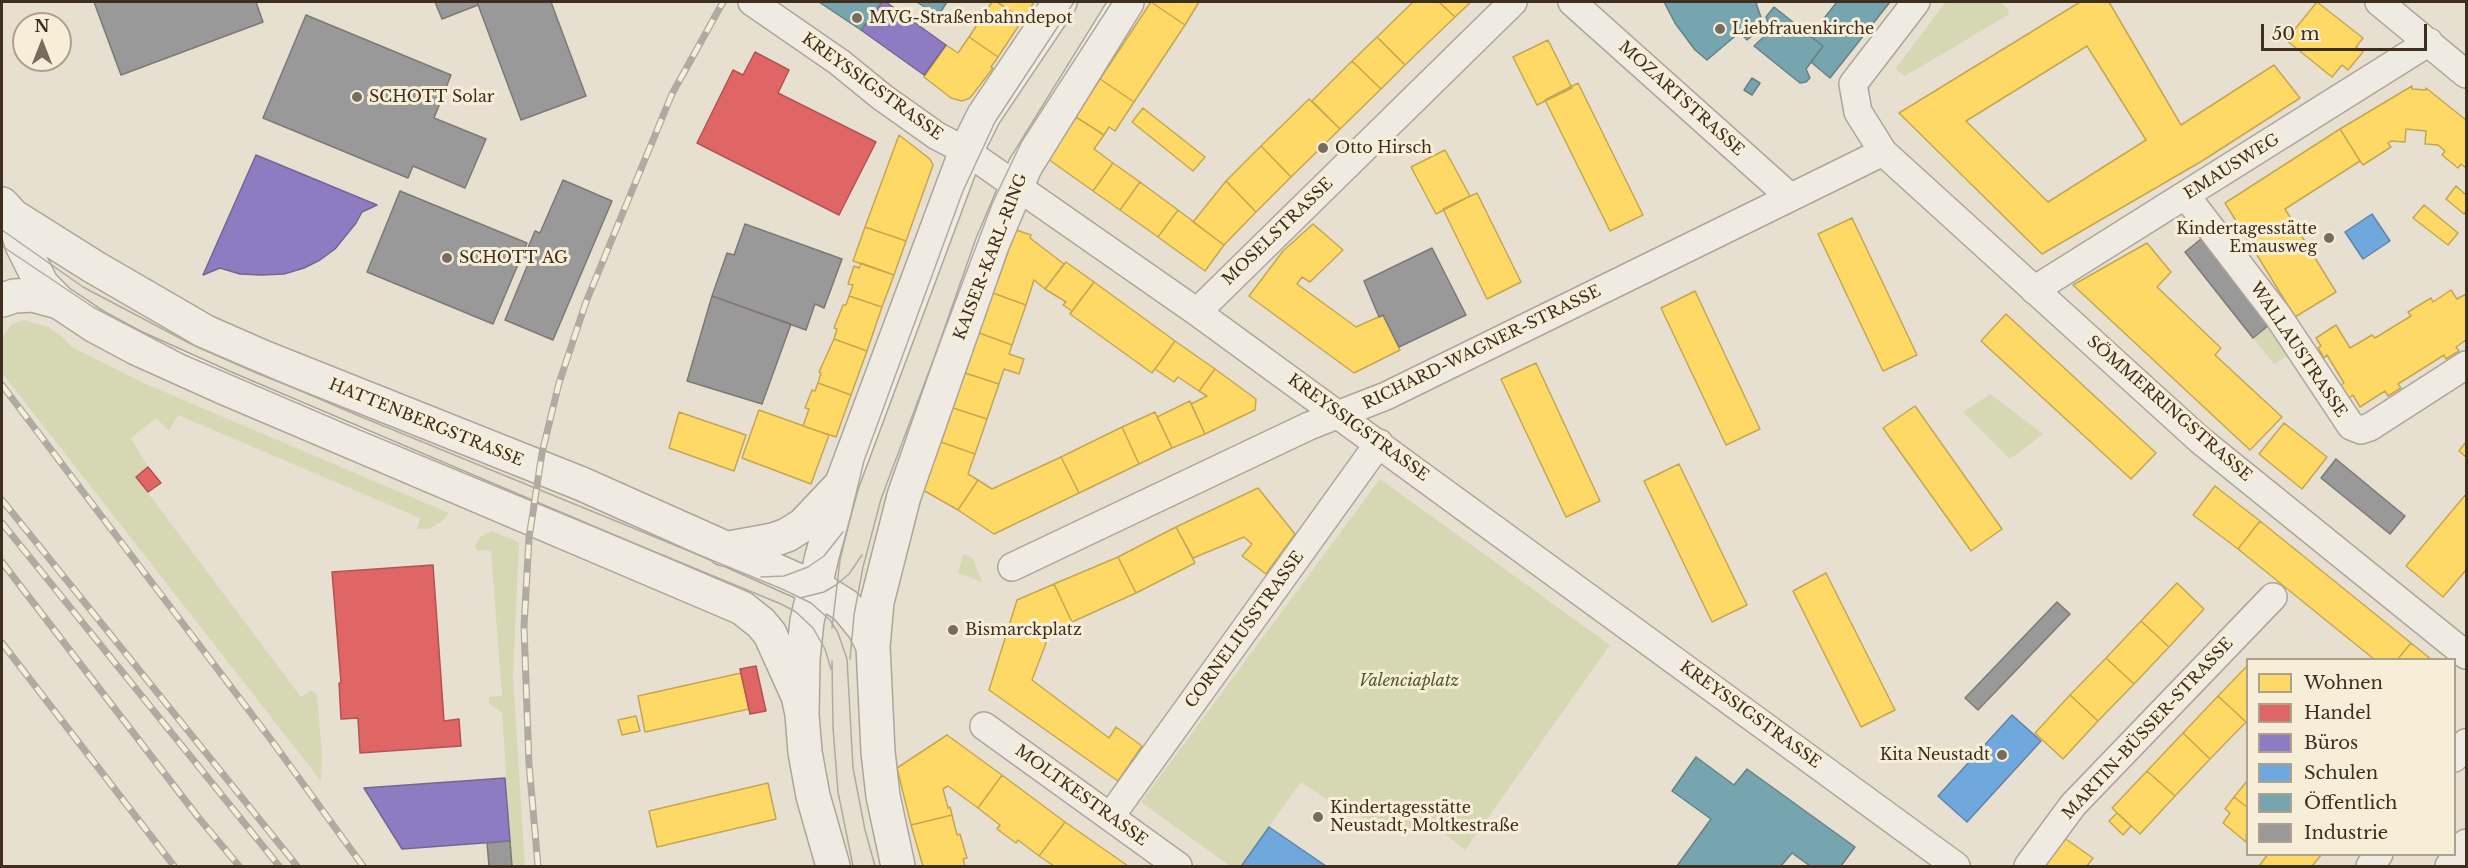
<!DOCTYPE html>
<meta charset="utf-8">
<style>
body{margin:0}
#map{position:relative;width:2468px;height:868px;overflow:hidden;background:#e7e0d1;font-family:"Libre Baskerville",serif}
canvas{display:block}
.frame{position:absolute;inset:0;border:3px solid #3d2e20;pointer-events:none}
.legend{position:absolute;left:2246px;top:658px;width:210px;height:198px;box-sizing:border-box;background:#f7eed8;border:2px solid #ada18e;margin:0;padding:8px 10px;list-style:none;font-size:18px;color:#3d2e20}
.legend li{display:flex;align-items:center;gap:12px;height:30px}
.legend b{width:30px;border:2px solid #ada18e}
.north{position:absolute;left:12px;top:12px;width:60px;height:60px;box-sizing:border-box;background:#f7eed8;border:2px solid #ada18e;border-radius:50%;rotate:0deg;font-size:16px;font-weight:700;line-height:24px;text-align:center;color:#3d2e20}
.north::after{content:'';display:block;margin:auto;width:21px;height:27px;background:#786c5e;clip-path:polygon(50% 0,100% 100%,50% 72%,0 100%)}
.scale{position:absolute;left:2261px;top:24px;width:166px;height:27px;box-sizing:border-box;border:3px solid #3d2e20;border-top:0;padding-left:8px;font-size:18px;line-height:21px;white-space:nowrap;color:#3d2e20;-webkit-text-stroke:4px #f7eed8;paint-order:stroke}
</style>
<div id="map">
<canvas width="2468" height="868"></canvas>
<div class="frame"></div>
<ul class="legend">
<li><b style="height:16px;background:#ffd966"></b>Wohnen</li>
<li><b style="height:16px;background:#e06666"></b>Handel</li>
<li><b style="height:16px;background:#8e7cc3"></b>Büros</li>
<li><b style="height:16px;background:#6fa8dc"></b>Schulen</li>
<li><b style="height:16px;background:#76a5af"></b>Öffentlich</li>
<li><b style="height:16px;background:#999"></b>Industrie</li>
</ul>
<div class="north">N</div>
<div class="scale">50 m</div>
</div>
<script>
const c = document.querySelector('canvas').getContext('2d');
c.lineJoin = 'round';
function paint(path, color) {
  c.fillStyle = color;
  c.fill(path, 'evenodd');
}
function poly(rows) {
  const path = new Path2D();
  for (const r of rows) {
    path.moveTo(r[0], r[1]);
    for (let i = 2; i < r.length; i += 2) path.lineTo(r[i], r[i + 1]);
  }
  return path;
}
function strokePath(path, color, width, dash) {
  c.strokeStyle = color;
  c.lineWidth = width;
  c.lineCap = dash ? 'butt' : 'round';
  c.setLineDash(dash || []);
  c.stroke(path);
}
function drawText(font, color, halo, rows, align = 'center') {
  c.font = font + ' "Libre Baskerville",serif';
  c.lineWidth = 6;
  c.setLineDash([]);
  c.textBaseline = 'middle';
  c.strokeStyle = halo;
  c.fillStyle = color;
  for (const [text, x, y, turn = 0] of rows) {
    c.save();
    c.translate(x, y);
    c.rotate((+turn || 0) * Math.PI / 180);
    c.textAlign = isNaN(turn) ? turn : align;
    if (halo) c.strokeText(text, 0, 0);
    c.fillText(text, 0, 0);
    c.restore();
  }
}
const green = poly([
 [1946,2,2001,2,2009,10,2008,15,1905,76,1895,69],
 [24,320,48,327,60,335,72,347,148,385,449,513,442,521,429,529,417,529,420,518,178,415,169,431,156,418,131,438,148,467,136,477,301,697,310,691,314,692,317,696,322,755,321,781,2,373,2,338,11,325],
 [2269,325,2295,351,2274,364,2253,338],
 [1990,394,2043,434,2010,459,1963,412],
 [1380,479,1610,645,1465,850,1442,832,1382,825,1340,808,1301,782,1240,866,1230,866,1141,802],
 [491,531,519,542,513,676,525,866,512,866,502,713,489,703,489,697,502,696,491,550,478,551,475,547,480,537],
 [963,554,973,558,982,582,958,573]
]);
const homes = poly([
 [992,2,997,2,1023,19,998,57,969,37,992,2],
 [997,2,1034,2,1023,19,997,2],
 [1151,2,1199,2,1185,25,1151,2],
 [1151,2,1185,25,1134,102,1100,79,1151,2],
 [1413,2,1439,2,1455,17,1405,65,1377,37,1413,2],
 [1439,2,1471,2,1455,17,1439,2],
 [2080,2,2109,2,2181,125,2274,65,2300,98,2202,161,2042,254,1899,113,2080,2],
 [2087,46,2146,140,2048,202,1966,121,2087,46],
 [2317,2,2363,38,2356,47,2363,52,2348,70,2342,65,2332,77,2286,40,2317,2],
 [969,37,998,57,991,67,993,68,970,98,962,101,951,98,924,77,946,45,958,53,969,37],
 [1377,37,1405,65,1381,89,1352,61,1377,37],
 [1548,40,1572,88,1537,105,1513,57,1548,40],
 [1352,61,1381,89,1340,129,1312,101,1352,61],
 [1100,79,1134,102,1115,131,1109,127,1104,135,1076,117,1100,79],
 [1578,83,1643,215,1610,231,1545,100,1578,83],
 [2412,86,2412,89,2426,90,2426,88,2466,120,2466,168,2461,164,2458,168,2442,155,2445,151,2438,145,2425,144,2426,131,2406,129,2405,142,2391,141,2388,143,2391,147,2363,165,2360,161,2340,129,2412,86],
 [1309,99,1340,129,1291,177,1261,146,1309,99],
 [1143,108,1205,157,1193,171,1132,122,1143,108],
 [1076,117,1104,135,1094,149,1113,163,1093,191,1048,159,1076,117],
 [2340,129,2360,161,2285,209,2336,292,2295,317,2225,203,2340,129],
 [899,135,930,159,933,165,906,241,865,227,899,135],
 [1261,146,1291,177,1256,212,1226,181,1261,146],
 [1445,150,1470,196,1436,214,1411,167,1445,150],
 [1113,163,1140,182,1120,210,1093,191,1113,163],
 [1226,181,1256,212,1224,245,1193,222,1226,181],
 [1140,182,1178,210,1158,237,1120,210,1140,182],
 [2456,186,2466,195,2466,211,2464,214,2446,199,2456,186],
 [1477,193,1521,282,1487,299,1443,209,1477,193],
 [2424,205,2458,233,2448,245,2413,218,2424,205],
 [1178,210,1224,245,1205,271,1158,237,1178,210],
 [1852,218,1917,355,1883,371,1818,234,1852,218],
 [1313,224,1343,250,1310,282,1302,277,1297,284,1356,327,1383,315,1400,350,1354,373,1249,296,1283,251,1313,224],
 [865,227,906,241,894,275,853,261,865,227],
 [1016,230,1031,235,1030,238,1064,264,1045,289,1034,280,1026,305,993,293,1016,230],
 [2147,243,2171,272,2157,287,2221,348,2215,355,2282,417,2250,450,2073,285,2147,243],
 [1066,262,1094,282,1072,311,1063,305,1066,302,1045,289,1066,262],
 [861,263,894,275,882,307,849,296,853,285,848,284,854,266,859,268,861,263],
 [1094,282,1175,341,1152,373,1070,314,1094,282],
 [2451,290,2457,299,2466,294,2466,340,2456,347,2459,351,2446,359,2444,355,2398,384,2401,388,2388,396,2385,391,2360,407,2353,395,2349,398,2341,385,2344,383,2327,355,2324,358,2318,348,2321,346,2316,338,2336,325,2350,348,2372,335,2375,338,2411,316,2408,312,2431,298,2433,302,2451,290],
 [1695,291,1760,429,1726,445,1661,308,1695,291],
 [993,293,1026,305,1012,345,979,333,993,293],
 [849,296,882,307,867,351,834,339,837,329,834,328,843,305,846,305,849,296],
 [2006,314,2156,453,2131,479,1981,341,2006,314],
 [979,333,1012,345,1009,354,1024,359,1019,374,1004,369,999,384,965,373,979,333],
 [834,339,867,351,851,395,818,383,821,373,819,372,834,339],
 [1175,341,1215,369,1199,391,1178,377,1174,382,1155,369,1175,341],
 [1536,363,1600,501,1566,517,1501,379,1536,363],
 [1215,369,1256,399,1255,410,1205,434,1191,404,1207,396,1199,391,1215,369],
 [965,373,999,384,987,419,953,408,965,373],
 [818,383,851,395,836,437,803,426,809,409,805,408,812,390,815,391,818,383],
 [1190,401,1205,434,1172,448,1157,417,1190,401],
 [1915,406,2002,529,1971,551,1883,428,1915,406],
 [953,408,987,419,975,454,941,442,953,408],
 [759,410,829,435,811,484,742,458,759,410],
 [679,412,746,435,734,471,669,448,679,412],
 [1155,412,1172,448,1139,464,1122,427,1155,412],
 [2284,423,2327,457,2302,489,2259,454,2284,423],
 [1122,427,1139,464,1079,493,1061,457,1122,427],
 [941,442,975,454,968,474,978,480,958,510,923,490,941,442],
 [2466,442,2466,457,2459,451,2466,442],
 [1061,457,1079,493,994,534,958,510,978,480,992,489,1061,457],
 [1679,464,1747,605,1712,622,1644,481,1679,464],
 [2215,486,2260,521,2238,549,2193,515,2215,486],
 [1258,488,1295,534,1266,574,1242,556,1252,544,1244,537,1193,558,1176,527,1258,488],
 [2466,494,2466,570,2443,597,2406,566,2466,494],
 [2260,521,2411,643,2397,660,2375,660,2238,549,2260,521],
 [1176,527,1195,563,1136,593,1118,557,1176,527],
 [1118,557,1136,593,1072,622,1054,584,1118,557],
 [1826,573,1895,710,1861,727,1793,591,1826,573],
 [2177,583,2204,609,2169,647,2141,621,2177,583],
 [1054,584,1072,622,1051,630,1032,680,1109,738,1116,727,1142,746,1118,781,989,690,1017,600,1054,584],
 [2141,621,2169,647,2134,684,2106,658,2141,621],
 [2411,643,2432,660,2397,660,2411,643],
 [2106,658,2134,684,2098,721,2070,695,2106,658],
 [2248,665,2248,720,2246,722,2218,696,2248,665],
 [741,673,749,709,645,732,638,696,741,673],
 [2070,695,2098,721,2063,759,2035,733,2070,695],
 [2218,696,2246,722,2210,759,2183,733,2218,696],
 [636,716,640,731,622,735,618,720,636,716],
 [2183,733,2210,759,2175,796,2147,771,2183,733],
 [947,735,1002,775,978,808,948,786,943,789,948,808,950,807,952,815,911,825,897,768,947,735],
 [2147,771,2175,796,2140,834,2112,808,2147,771],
 [1002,775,1065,822,1039,856,1018,840,1016,843,997,829,1000,825,978,808,1002,775],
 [2248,780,2248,808,2234,797,2248,780],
 [768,783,776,819,657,847,649,811,768,783],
 [2234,797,2248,808,2246,842,2223,823,2230,813,2225,809,2234,797],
 [2117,813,2131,826,2123,835,2109,821,2117,813],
 [952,815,957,835,960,834,967,858,963,859,965,866,923,866,911,825,952,815],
 [1065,822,1128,866,1054,866,1039,856,1065,822],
 [2063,837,2093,858,2087,866,2041,866,2063,837],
 [2268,854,2322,854,2312,866,2259,866,2268,854]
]);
const shops = poly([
 [755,52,789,70,778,93,876,142,839,215,697,143,733,70,743,75,755,52],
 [148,467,161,483,148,492,136,477,148,467],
 [433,565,444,721,459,719,461,746,360,753,358,718,341,719,339,683,341,683,332,572,433,565],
 [756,666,766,711,750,714,740,669,756,666]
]);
const offices = poly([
 [882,2,886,2,946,45,924,75,861,30,882,2],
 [256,155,377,205,362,212,356,223,335,249,320,260,304,268,284,274,261,275,240,274,220,268,203,275,256,155],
 [505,778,510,841,402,849,364,788,505,778]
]);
const schools = poly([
 [2372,214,2390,241,2363,259,2345,232,2372,214],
 [2012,715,2041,741,1967,822,1938,796,2012,715],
 [1269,827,1326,866,1243,866,1242,865,1269,827]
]);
const public = poly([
 [819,2,882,2,861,30,819,2],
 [917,2,947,2,938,16,917,2],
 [1664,2,1758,2,1756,3,1764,26,1747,40,1740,32,1707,60,1695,50,1675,23,1664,2],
 [1837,2,1890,2,1830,78,1811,62,1823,46,1810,36,1837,2],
 [1774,7,1823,46,1806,69,1810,78,1806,82,1800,83,1754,46,1771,30,1766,17,1774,7],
 [1752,78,1760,83,1752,95,1744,90,1752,78],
 [1696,757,1734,785,1747,769,1855,847,1841,866,1810,866,1792,853,1781,866,1677,866,1711,819,1672,791,1696,757]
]);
const industry = poly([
 [94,2,256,2,263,22,121,75,94,2],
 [435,2,477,2,478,5,442,19,435,2],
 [477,2,551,2,586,96,521,120,477,2],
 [306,15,451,75,434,118,486,139,465,188,413,166,408,178,263,118,306,15],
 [563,180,612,201,553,340,505,320,530,259,524,257,535,231,540,233,563,180],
 [400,191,527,243,493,324,367,272,400,191],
 [745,224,842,259,824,308,815,304,806,330,712,296,727,253,734,255,745,224],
 [2201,239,2269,325,2253,338,2185,252,2201,239],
 [1432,248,1466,315,1399,347,1383,315,1379,317,1364,281,1432,248],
 [712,296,791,324,762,404,687,381,712,296],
 [2336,459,2405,516,2390,534,2321,478,2336,459],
 [2057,602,2070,614,1978,710,1965,698,2057,602],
 [510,841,512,866,489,866,487,843,510,841]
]);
const minor = poly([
 [752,2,839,62,882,97,937,136,966,151,1197,312,1956,866],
 [1572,2,1790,197],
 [1916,2,1853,84,1858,112,1883,152,2200,440,2466,655],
 [2379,2,2466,74],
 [2186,196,2278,316,2351,426,2361,430,2370,427,2466,365],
 [2034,290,2429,42],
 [1197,312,1513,2],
 [1012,567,1309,426,1386,396,1883,152],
 [984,726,1178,866],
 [2454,758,2466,743],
 [1110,817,1379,443],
 [2028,866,2073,805,2273,597],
 [2370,866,2379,854],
 [2449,866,2466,843]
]);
const tertiary = poly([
 [2,204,13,216,94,267,206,332,263,357,582,484,824,592,846,606,864,628,873,646],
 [13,216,22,245,42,285,59,302,95,326,136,348,225,388,742,608,761,623,770,634,798,696,802,714],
 [2,300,14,296,33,295,59,302],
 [724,549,773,540,787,535,803,525,839,487],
 [833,866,813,796,805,752,802,714,803,659,807,621,822,556,842,483,966,151,984,115,1060,2],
 [898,866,883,796,878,752,873,646,877,602,904,496,992,245,1025,167,1127,2]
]);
const tram = poly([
 [2,230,83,287,191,344,364,418,782,589,811,603,830,620,838,633,847,659,853,768,865,830,875,866],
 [2,246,93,307,185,355,360,430,781,604,796,612,813,628,825,649,831,669],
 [761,577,784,576,808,567,824,556,843,532],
 [800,598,824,592,836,585,849,574,862,555],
 [832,628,840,560,864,461,963,191,995,122,1074,2],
 [850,659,854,615,863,567,881,499,992,204,1022,141,1112,2],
 [832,661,833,728,838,792,853,866]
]);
const rail = poly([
 [2,385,269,737,363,866],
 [2,500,297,866],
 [2,523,279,866],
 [2,562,198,817,239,866],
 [2,643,174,866],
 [538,866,529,764,524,627,529,538,542,453,559,383,586,302,672,94,723,2]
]);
const markers = [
 [857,18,6,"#786c5e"],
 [1720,29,6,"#786c5e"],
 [357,97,6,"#786c5e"],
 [1323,148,6,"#786c5e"],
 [2329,238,6,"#786c5e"],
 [447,258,6,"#786c5e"],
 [953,630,6,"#786c5e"],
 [2002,755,6,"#786c5e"],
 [1318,817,6,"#786c5e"]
];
const poiNames = [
 ["MVG-Straßenbahndepot",869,18],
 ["Liebfrauenkirche",1732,29],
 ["SCHOTT Solar",369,97],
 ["Otto Hirsch",1335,148],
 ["Kindertagesstätte",2317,229,"right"],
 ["Emausweg",2317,247,"right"],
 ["SCHOTT AG",459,258],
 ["Bismarckplatz",965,630],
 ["Kita Neustadt",1990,755,"right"],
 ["Kindertagesstätte",1330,808],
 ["Neustadt, Moltkestraße",1330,826]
];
const streetNames = [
 ["KREYSSIGSTRASSE",872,87,36],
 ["MOZARTSTRASSE",1681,99,42],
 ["EMAUSWEG",2232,167,-32],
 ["MOSELSTRASSE",1278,232,-44],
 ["KAISER-KARL-RING",991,257,-69],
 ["RICHARD-WAGNER-STRASSE",1482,348,-26],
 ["WALLAUSTRASSE",2298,350,56],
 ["SÖMMERRINGSTRASSE",2169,409,41],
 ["HATTENBERGSTRASSE",426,423,22],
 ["KREYSSIGSTRASSE",1358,428,36],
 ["CORNELIUSSTRASSE",1245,630,-54],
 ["KREYSSIGSTRASSE",1750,715,36],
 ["MARTIN-BÜSSER-STRASSE",2148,729,-47],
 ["MOLTKESTRASSE",1081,796,36]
];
const parkNames = [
 ["Valenciaplatz",1409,681]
];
paint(green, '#d6d7b3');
paint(homes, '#ffd966');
strokePath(homes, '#c5a651', 1.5);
paint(shops, '#e06666');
strokePath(shops, '#af5551', 1.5);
paint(offices, '#8e7cc3');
strokePath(offices, '#766592', 1.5);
paint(schools, '#6fa8dc');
strokePath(schools, '#6083a4', 1.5);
paint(public, '#76a5af');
strokePath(public, '#658184', 1.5);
paint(industry, '#999');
strokePath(industry, '#7d7975', 1.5);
strokePath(minor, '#ada599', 30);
strokePath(tertiary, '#ada599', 36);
strokePath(minor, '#efebe3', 27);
strokePath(tertiary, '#efebe3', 33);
strokePath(tram, '#afaaa2', 1.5);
strokePath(rail, '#afaaa2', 7);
strokePath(rail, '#f7eed8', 4.5, [14]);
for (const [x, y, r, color] of markers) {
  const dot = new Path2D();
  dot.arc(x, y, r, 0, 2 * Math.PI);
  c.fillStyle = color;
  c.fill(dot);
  strokePath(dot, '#f7eed8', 2);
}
drawText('16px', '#3d2e20', '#f7eed8', poiNames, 'left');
drawText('16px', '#3d2e20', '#f7eed8', streetNames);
drawText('italic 16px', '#4d5a26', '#f7eed8', parkNames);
</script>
